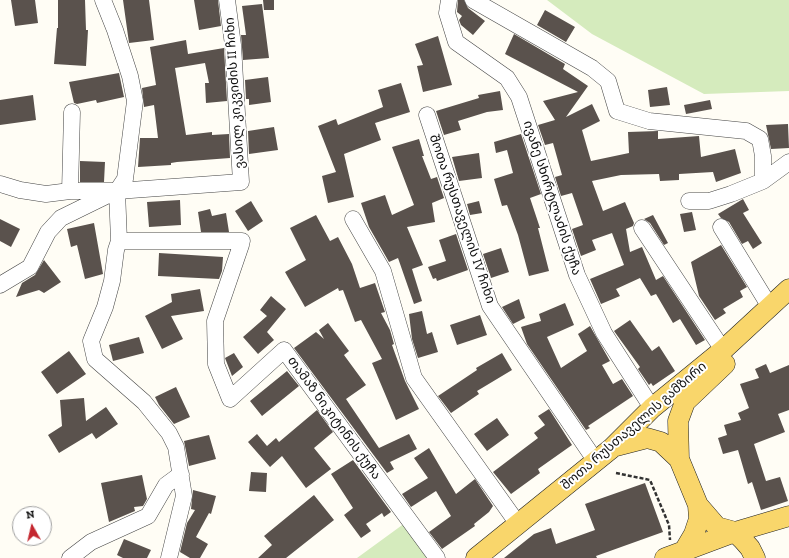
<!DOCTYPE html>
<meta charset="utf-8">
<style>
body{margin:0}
#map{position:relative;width:789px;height:558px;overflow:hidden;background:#fffdf5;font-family:"Zilla Slab",serif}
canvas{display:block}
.north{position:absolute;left:12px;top:506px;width:40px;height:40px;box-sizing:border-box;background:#fff;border:1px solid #a0a0a0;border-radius:50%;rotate:352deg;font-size:11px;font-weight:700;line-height:16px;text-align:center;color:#111}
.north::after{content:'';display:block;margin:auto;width:14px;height:18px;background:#c4262e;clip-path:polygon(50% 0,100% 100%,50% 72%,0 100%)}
</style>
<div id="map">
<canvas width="789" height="558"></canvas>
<div class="north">N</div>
</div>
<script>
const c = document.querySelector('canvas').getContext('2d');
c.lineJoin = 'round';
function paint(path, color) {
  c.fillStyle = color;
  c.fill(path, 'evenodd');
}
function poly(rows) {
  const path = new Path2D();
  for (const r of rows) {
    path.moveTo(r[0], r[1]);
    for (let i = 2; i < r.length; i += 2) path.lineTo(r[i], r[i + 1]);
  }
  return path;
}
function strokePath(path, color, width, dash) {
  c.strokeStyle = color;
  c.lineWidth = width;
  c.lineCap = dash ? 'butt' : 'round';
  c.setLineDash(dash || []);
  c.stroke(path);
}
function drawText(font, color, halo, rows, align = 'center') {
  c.font = font + ' "Zilla Slab","Noto Sans Georgian",serif';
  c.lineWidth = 4;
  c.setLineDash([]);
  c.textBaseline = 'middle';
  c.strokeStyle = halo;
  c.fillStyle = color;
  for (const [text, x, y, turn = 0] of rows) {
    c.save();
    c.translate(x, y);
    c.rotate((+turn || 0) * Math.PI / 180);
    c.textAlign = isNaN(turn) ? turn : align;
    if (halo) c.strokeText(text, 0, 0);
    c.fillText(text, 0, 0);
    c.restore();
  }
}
const green = poly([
 [547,0,789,0,789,91,704,94,592,34],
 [405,523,429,558,357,558]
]);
const building = poly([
 [11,0,35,0,38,23,15,26],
 [58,0,85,0,86,30,88,30,86,66,54,64,57,28,58,28],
 [123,0,149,0,154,40,129,43],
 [194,0,218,0,221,26,199,30],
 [263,0,274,0,274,10,264,10],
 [458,0,464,0,468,8,485,21,473,35,461,25,459,20,462,16,457,12],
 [262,4,269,58,243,60,241,35,246,35,242,6],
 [545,10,575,27,566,42,537,25],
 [514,34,565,64,563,69,588,86,566,117,592,104,600,121,582,130,591,161,629,153,628,132,658,131,658,139,699,136,701,157,735,149,741,173,716,182,713,172,679,174,679,180,660,181,659,174,621,175,592,181,603,211,625,202,634,223,633,226,626,229,630,252,642,247,656,280,663,276,705,340,696,345,680,319,673,323,656,294,651,296,640,278,616,289,620,296,601,304,590,279,624,265,612,233,592,240,596,250,581,256,572,229,583,225,572,193,561,196,555,177,562,175,553,143,545,145,538,125,555,120,543,101,578,92,505,54],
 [438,36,452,85,423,92,417,66,423,65,415,44],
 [186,40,188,54,224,48,227,101,206,103,205,83,209,83,205,63,175,68,186,135,212,132,212,135,229,134,230,158,177,162,171,163,171,165,138,167,140,138,158,138,154,105,144,107,142,88,156,85,150,47],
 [119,73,124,97,97,103,96,100,77,104,74,103,69,82],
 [268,77,271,102,249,105,249,99,246,99,245,80],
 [401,83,410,112,375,123,381,140,344,154,354,197,328,203,322,176,336,172,318,126,336,119,338,125,383,107,378,90],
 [667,87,670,105,650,107,648,90],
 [500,91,503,110,487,112,458,121,461,130,444,135,436,111,479,98,478,95],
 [33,95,36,120,0,125,0,100],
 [710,100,712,109,686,114,684,105],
 [788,124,789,148,771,149,766,125],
 [274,127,278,150,249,154,248,131],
 [521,134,541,194,530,198,540,228,538,228,549,271,529,276,518,235,507,205,502,206,494,179,513,173,507,150,496,153,494,142],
 [419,139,424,156,422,156,431,179,437,177,444,198,432,203,435,222,407,227,423,265,412,269,422,301,414,304,398,258,389,262,369,227,361,203,385,195,392,215,414,205,392,147],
 [479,153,482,178,459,181,452,157],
 [80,161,105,162,104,182,80,182],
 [743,199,749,210,743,213,762,243,753,249,748,241,742,244,729,222,721,218,718,214],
 [180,200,181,225,149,227,147,202],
 [251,201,263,221,248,231,235,211],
 [479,201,482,213,470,215,467,204],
 [210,209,212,216,226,213,229,232,201,232,198,212],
 [692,212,696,230,684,232,680,214],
 [316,215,330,241,338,237,352,264,360,288,375,283,385,312,381,313,390,330,394,344,392,345,405,381,419,409,396,420,372,363,382,359,361,320,355,322,343,290,339,291,338,288,305,307,285,272,306,260,290,228],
 [653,215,668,243,664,245,650,223,644,219],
 [0,219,20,229,11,247,0,241],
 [94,223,103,274,85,279,77,245,71,247,67,229],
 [456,234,468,270,437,281,436,278,433,279,428,267,446,261,439,240],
 [721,245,747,287,740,291,743,297,723,309,726,313,715,320,699,296,691,262],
 [501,248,509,272,491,278,483,254],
 [159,253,223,257,222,271,219,279,158,276],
 [44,260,61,282,44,293,39,290,16,297,22,283,35,275],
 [200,289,204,311,171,316,183,339,162,349,145,316,172,302,171,294],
 [271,296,286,309,267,332,274,340,258,354,243,337,267,316,260,310],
 [519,299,525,318,513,324,502,307],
 [565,303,574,325,547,337,561,368,587,351,578,334,590,326,610,361,602,365,613,384,622,379,633,396,588,426,590,428,586,430,527,344,521,327,541,321,539,314],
 [422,311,427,334,432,332,438,352,418,358,412,339,409,314],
 [480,315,487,335,457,345,450,325],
 [630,320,652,351,659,346,675,371,653,386,651,383,649,385,638,369,640,367,614,331],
 [328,323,349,351,344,355,366,385,346,399,379,448,409,434,417,449,390,462,394,469,387,473,294,348,316,332,324,339,319,330],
 [139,337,144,353,113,361,109,345],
 [69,351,86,374,57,394,41,372],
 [234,353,243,367,232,376,225,358],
 [502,353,512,370,477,391,479,394,451,413,438,396,477,370,476,368],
 [766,364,770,373,789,365,789,410,778,414,785,432,754,444,766,481,780,477,788,501,761,510,752,482,748,484,738,450,723,454,718,438,727,435,724,425,741,420,738,413,749,408,740,384,759,378,755,369],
 [287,371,299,386,262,416,250,401],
 [176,387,190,417,174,424,159,405,155,397],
 [84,398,86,421,106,407,118,424,96,439,92,433,59,453,48,435,62,426,60,400],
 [549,409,572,445,538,469,540,473,511,494,493,472,538,438,534,433,545,425,538,416],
 [317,410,333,432,314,448,331,469,306,488,282,456,270,467,248,442,257,434,267,446,276,438,279,442],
 [497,418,509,435,487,451,474,434],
 [209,435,216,459,189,466,184,441],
 [429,448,456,494,475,479,493,506,489,512,474,524,475,526,442,549,429,532,451,516,436,491,411,507,402,494,428,478,414,458],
 [353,460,391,512,384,517,382,513,366,524,371,531,361,538,344,515,353,508,331,474],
 [251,472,267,473,266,492,249,491],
 [142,475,147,499,143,506,134,507,135,511,109,522,101,483],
 [645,483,663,532,596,556,597,558,504,558,534,534,551,528,556,544,595,530,585,504],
 [193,490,216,496,211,514,209,513,196,537,208,544,200,558,190,558,180,552,187,523,195,510,191,509],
 [314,495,334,520,286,558,258,558,272,545,264,536],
 [124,539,151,550,147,558,123,558,117,555]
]);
const path = poly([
 [616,473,650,480,669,525,670,540]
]);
const minor = poly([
 [103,0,115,30,130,76,135,101,125,179,117,191,119,241,116,250,112,281,105,307,91,341,95,359,144,402,169,433,176,447,184,496,169,558],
 [449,0,447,13,456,42,507,78,519,97,577,275,604,333,652,408],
 [473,0,592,68,608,81,617,111,649,121,746,131,760,139,763,156,763,181],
 [427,115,490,306,595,460],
 [0,184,20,190,46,194,70,191,117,191,241,182,233,45,227,0],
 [70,191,72,112],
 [689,201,709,201,731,194,763,181,789,162],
 [353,219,383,271,414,378,518,524],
 [721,227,770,307],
 [642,228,723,350],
 [119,241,242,241],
 [241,245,215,321,216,364,230,399,284,350,437,558],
 [0,285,30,267,48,232,61,218,112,193],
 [70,558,91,542,148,516,166,485,181,474]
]);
const major = poly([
 [616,446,647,438,661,442,679,459],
 [698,505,717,527,735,532,743,540,750,548,755,558],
 [684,551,694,534,699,519,698,505,679,459,678,421,685,402,725,364],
 [476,558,612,448,652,408,723,350,789,289],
 [665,558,735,532,789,516]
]);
const streetNames = [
 ["ვასილ კიკვიძის II ჩიხი",235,93,-94],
 ["ივანე სხირტლაძის ქუჩა",552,198,72],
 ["შოთა რუსთაველის IV ჩიხი",462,219,71],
 ["თამაზ ნიკიტინის ქუჩა",334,418,54],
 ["შოთა რუსთაველის გამზირი",634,426,-41]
];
paint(green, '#d5ebbd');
paint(building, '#5a524d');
strokePath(minor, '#444', 17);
strokePath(major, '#222', 21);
strokePath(path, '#333', 2.5, [4, 2]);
strokePath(minor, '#fff', 16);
strokePath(major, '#f9d66b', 20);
drawText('13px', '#111', '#fff', streetNames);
</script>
